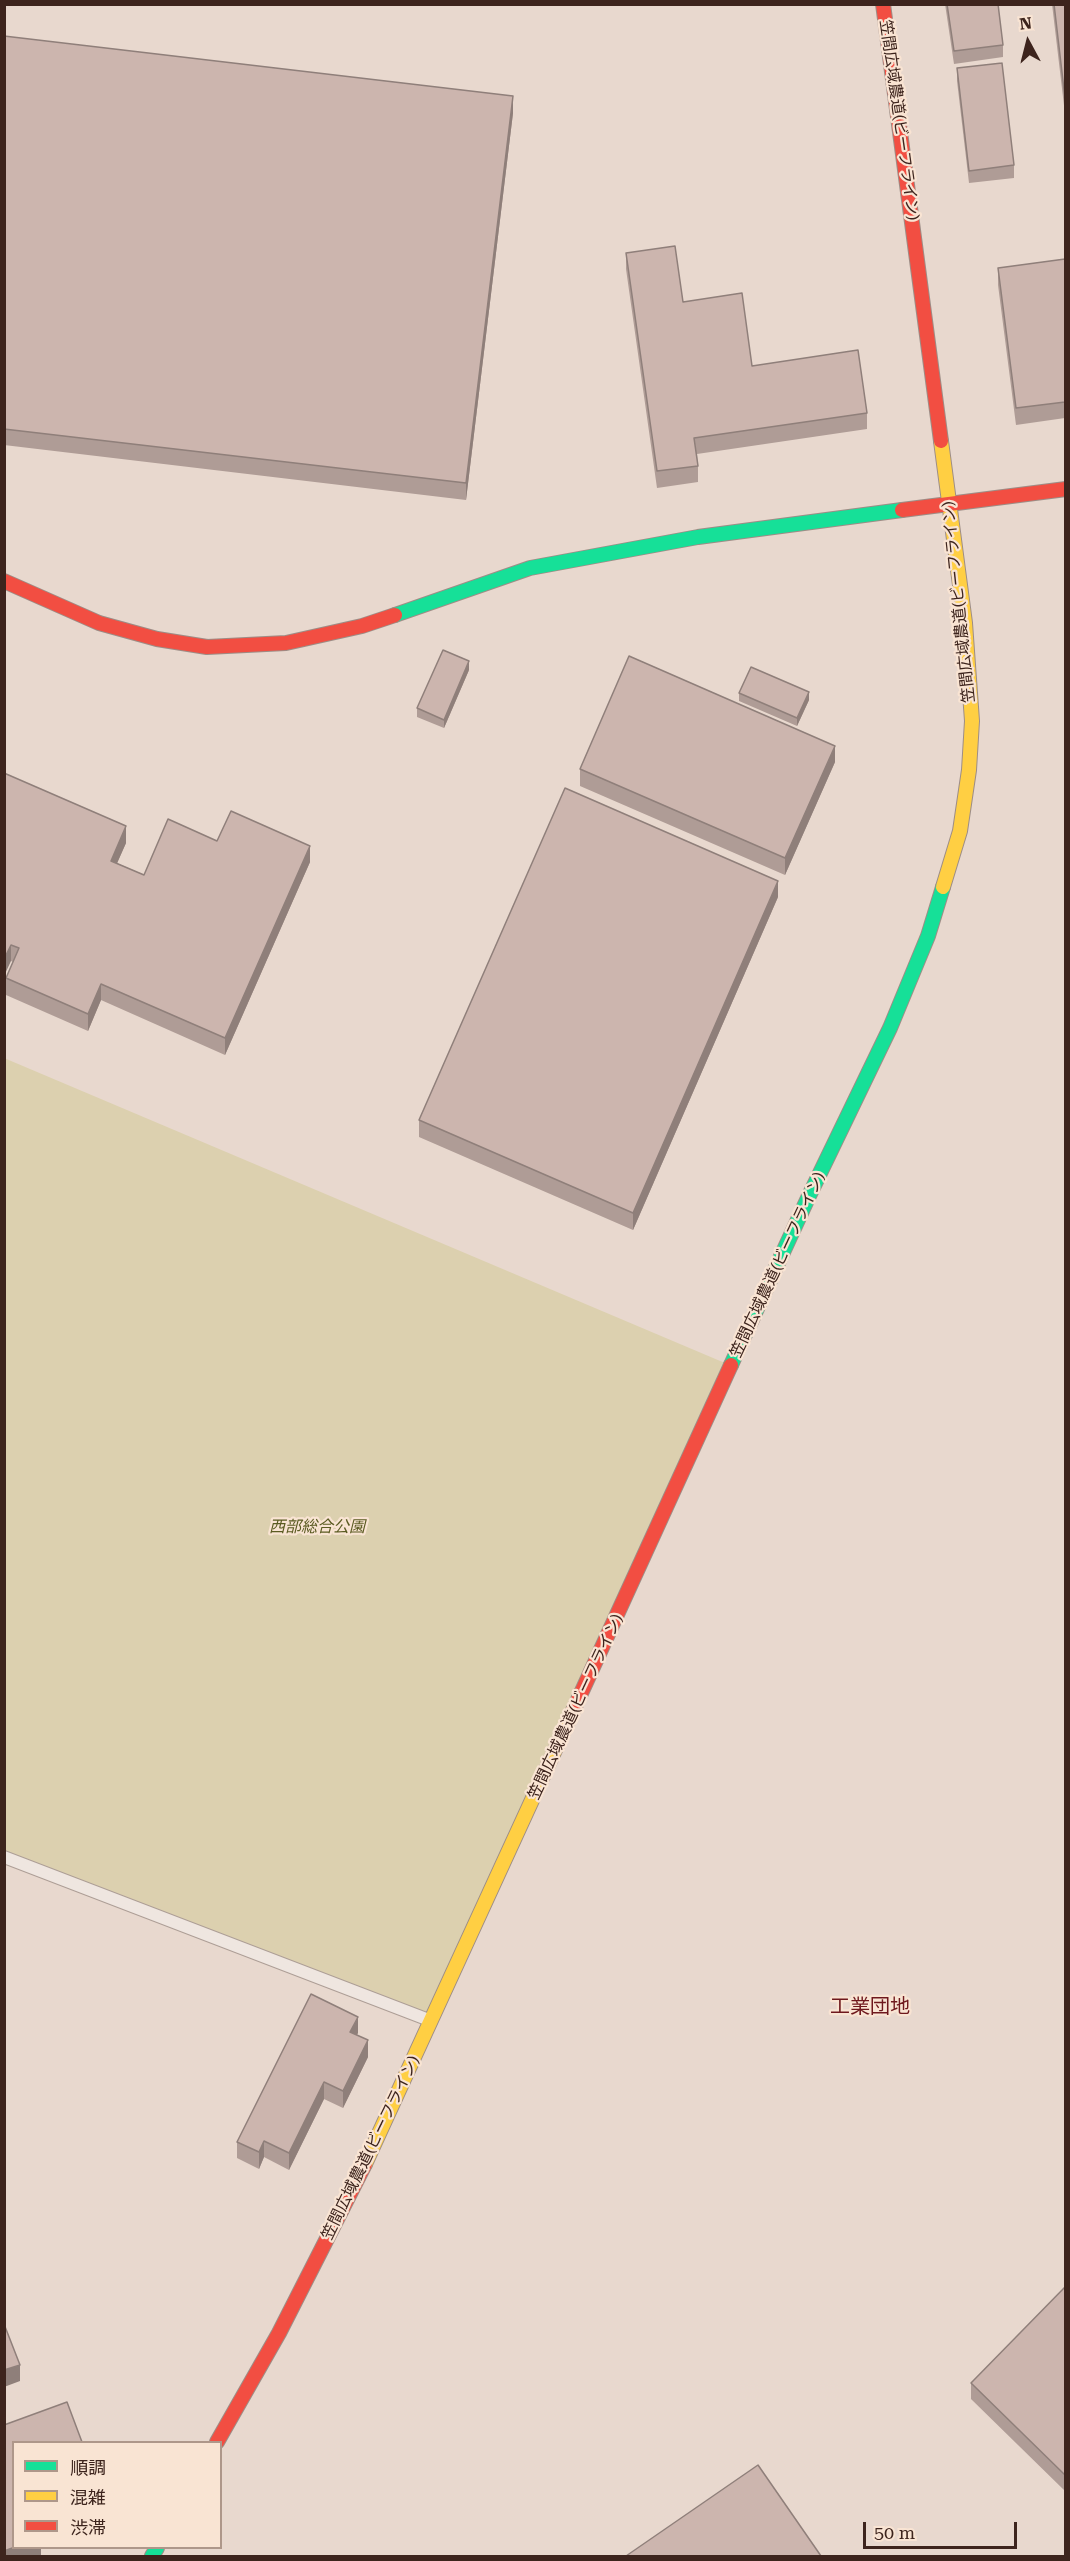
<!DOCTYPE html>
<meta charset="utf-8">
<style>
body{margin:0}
#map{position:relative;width:1070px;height:2561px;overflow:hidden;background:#e8d8ce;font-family:"Roboto Serif","Noto Sans JP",serif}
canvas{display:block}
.frame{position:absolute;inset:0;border:6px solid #3d241d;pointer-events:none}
.legend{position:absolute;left:12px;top:2441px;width:210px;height:108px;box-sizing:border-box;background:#f9e4d3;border:2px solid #ae978a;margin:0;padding:8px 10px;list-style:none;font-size:18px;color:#3d241d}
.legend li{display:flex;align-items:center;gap:12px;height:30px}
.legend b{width:30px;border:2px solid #ae978a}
.north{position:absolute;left:998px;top:12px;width:60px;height:60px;-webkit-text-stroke:4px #f9e4d3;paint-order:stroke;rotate:353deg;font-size:16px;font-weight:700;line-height:24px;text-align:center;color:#3d241d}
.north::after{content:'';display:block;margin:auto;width:21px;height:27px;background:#3d241d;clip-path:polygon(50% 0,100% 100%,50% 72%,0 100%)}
.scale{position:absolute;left:863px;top:2522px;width:154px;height:27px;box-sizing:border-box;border:3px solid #3d241d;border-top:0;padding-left:8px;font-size:18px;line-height:21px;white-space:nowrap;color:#3d241d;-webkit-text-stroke:4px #f9e4d3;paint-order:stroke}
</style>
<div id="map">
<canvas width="1070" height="2561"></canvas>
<div class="frame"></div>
<ul class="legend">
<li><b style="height:8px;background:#16e098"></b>順調</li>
<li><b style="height:8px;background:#ffcf43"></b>混雑</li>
<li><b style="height:8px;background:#f24e42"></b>渋滞</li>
</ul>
<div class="north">N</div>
<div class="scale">50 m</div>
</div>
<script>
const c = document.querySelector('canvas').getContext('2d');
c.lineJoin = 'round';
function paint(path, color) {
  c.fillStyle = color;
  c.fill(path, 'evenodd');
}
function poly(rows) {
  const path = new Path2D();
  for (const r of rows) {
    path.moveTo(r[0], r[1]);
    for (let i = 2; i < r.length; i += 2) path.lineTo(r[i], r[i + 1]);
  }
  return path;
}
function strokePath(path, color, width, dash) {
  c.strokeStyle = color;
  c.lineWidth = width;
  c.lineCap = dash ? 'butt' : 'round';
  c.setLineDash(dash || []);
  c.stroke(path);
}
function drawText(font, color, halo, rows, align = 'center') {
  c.font = font + ' "Roboto Serif","Noto Sans JP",serif';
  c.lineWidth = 4.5;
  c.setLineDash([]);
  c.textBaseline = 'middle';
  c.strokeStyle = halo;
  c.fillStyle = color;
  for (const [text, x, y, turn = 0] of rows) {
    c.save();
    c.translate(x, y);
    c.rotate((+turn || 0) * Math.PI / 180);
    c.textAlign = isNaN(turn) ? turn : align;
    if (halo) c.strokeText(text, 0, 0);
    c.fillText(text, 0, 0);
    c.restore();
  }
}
const green = poly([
 [4,1058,732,1366,432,2021,5,1857]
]);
const lane = poly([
 [4,1857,429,2020]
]);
const fast = poly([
 [395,615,530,568,698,537,902,510],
 [731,1365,808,1198,890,1028,928,936,943,887],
 [152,2556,157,2548]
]);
const slow = poly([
 [941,441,965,623,972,721,969,770,960,831,943,887],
 [365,2164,572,1713]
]);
const jam = poly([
 [883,4,941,441],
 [902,510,1066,489],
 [4,581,99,623,157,639,207,647,286,643,362,626,395,615],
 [572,1713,731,1365],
 [217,2442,279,2333,365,2164]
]);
const wall = poly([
 [945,4,998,4,1003,45,1003,57,954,64],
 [1052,4,1065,4,1065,114],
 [4,36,513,113,466,500,4,445],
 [957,68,1014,165,1014,178,969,183,957,81],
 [626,253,683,302,752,366,867,413,867,429,697,454,698,466,698,482,657,488,626,269],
 [1065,259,1065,418,1016,425,998,285,998,268],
 [469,670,444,728,417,717,417,708],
 [739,693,809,700,797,726,739,701],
 [835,762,785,875,580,786,580,769],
 [4,773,126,843,117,863,144,875,217,841,310,862,225,1055,101,1000,88,1031,6,995,6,978,13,962,11,961],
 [778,897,633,1230,419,1137,419,1120],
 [358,2033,357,2035,368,2057,343,2108,324,2099,289,2170,264,2157,259,2169,237,2158,237,2142],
 [1065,2287,1065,2491,971,2399,971,2383]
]);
const shadedWall = poly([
 [513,96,513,113,466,500,466,483],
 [469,661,469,670,444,728,444,720],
 [809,692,809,700,797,726,797,718],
 [835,746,835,762,785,875,785,858],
 [126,826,126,843,111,877,111,861],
 [310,846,310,862,225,1055,225,1038],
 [778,881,778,897,633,1230,633,1213],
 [11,945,11,961,4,976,4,959],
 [101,984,101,1000,88,1031,88,1014],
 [358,2017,358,2033,350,2048,350,2032],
 [368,2040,368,2057,343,2108,343,2091],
 [324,2082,324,2099,289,2170,289,2153],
 [264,2141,264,2157,259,2169,259,2152],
 [20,2365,20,2381,4,2387,4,2370],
 [15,2547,41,2547,41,2555,36,2556,4,2556,4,2551]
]);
const building = poly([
 [947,4,998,4,1003,45,954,51,947,4],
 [1054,4,1065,4,1065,98,1054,4],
 [4,36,513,96,466,483,4,429,4,36],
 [1002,63,1014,165,969,171,957,68,1002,63],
 [675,246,683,302,742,293,752,366,858,350,867,413,694,438,698,466,657,471,626,253,675,246],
 [1065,259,1065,402,1016,408,998,268,1065,259],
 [443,650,469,661,444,720,417,708,443,650],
 [629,656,835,746,785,858,580,769,629,656],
 [751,667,809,692,797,718,739,693,751,667],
 [4,773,126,826,111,861,144,875,168,819,217,841,231,811,310,846,225,1038,101,984,88,1014,6,978,19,948,11,945,4,959,4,773],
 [565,788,778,881,633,1213,419,1120,565,788],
 [311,1994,358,2017,350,2032,368,2040,343,2091,324,2082,289,2153,264,2141,259,2152,237,2142,311,1994],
 [1065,2287,1065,2475,971,2383,1065,2287],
 [4,2324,20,2365,4,2370,4,2324],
 [67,2402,82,2442,14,2442,14,2547,15,2547,4,2551,4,2425,67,2402],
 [758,2465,821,2556,626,2556,758,2465]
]);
const streetNames = [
 ["笠間広域農道(ビーフライン)",899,120,82],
 ["笠間広域農道(ビーフライン)",959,602,-96],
 ["笠間広域農道(ビーフライン)",778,1265,-65],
 ["笠間広域農道(ビーフライン)",576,1707,-65],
 ["笠間広域農道(ビーフライン)",371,2148,-64]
];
const parkNames = [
 ["西部総合公園",317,1527]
];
const quarterNames = [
 ["工業団地",870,2007]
];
paint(green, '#dcd0af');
strokePath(lane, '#ad9e96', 14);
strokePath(fast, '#9d8d86', 16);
strokePath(slow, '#9d8d86', 16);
strokePath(jam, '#9d8d86', 16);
strokePath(lane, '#efe6e0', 12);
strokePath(fast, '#16e098', 14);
strokePath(slow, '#ffcf43', 14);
strokePath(jam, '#f24e42', 14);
paint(wall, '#af9c96');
paint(shadedWall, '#8f7f7a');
paint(building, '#ccb5ae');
strokePath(building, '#8f7f7a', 1.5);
drawText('16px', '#3d241d', '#f9e4d3', streetNames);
drawText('italic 16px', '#5b5b22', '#f9e4d3', parkNames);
drawText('20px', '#6e181d', '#f9e4d3', quarterNames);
</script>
